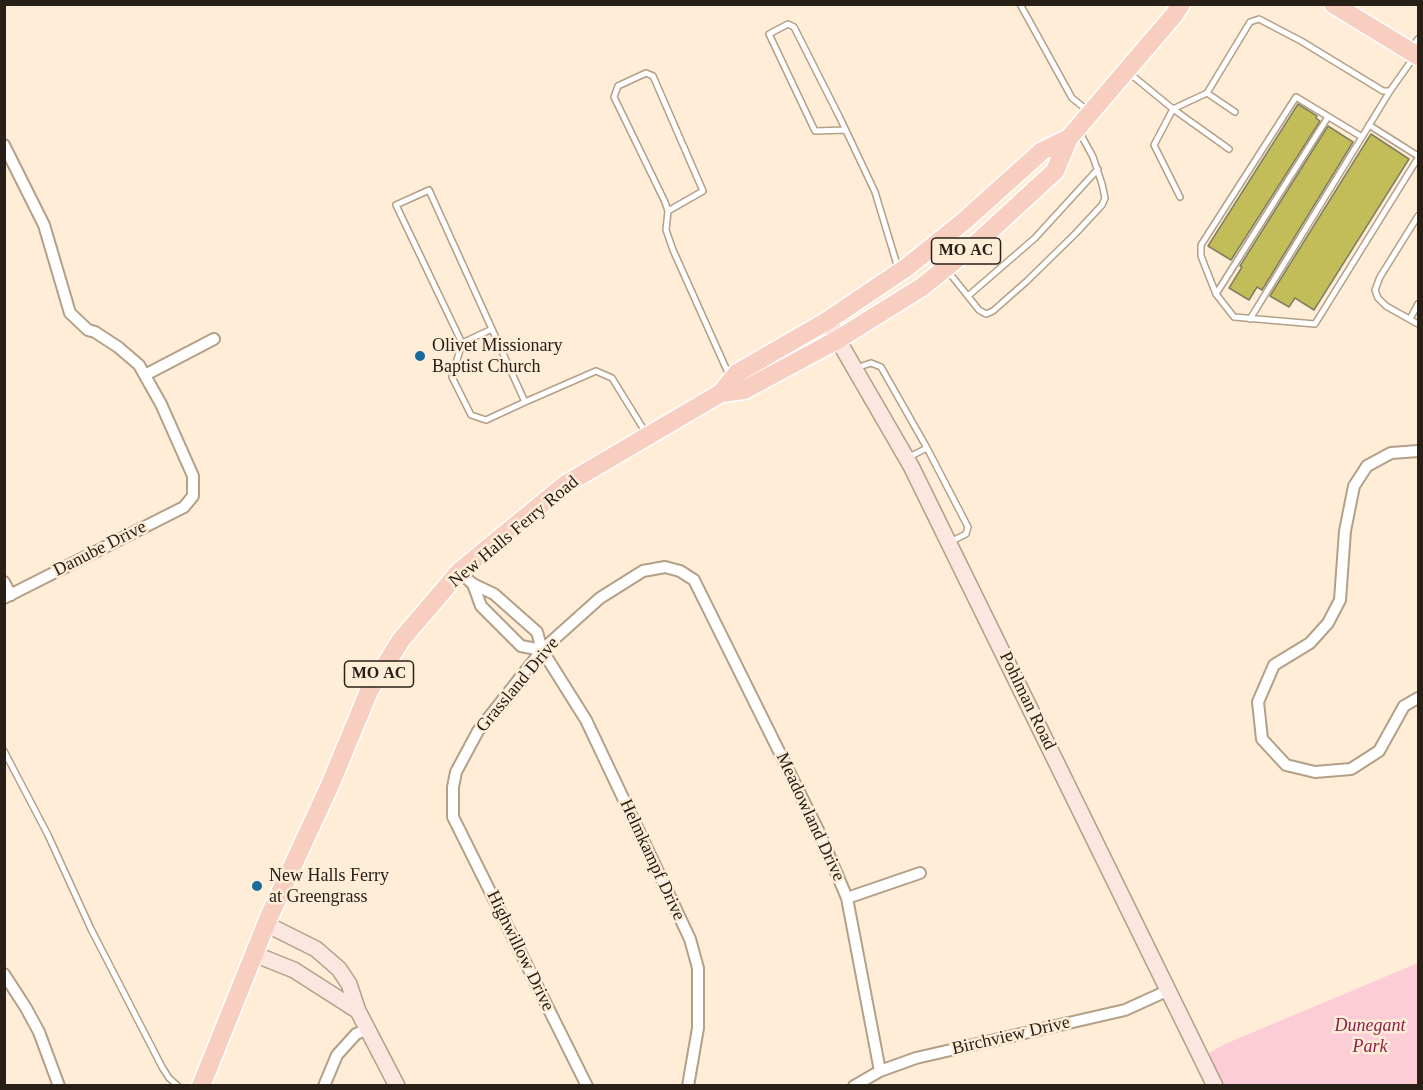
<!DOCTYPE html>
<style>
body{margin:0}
#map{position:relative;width:1423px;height:1090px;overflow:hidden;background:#ffedd8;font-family:"Times New Roman",serif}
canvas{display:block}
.frame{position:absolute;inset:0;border:6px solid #282017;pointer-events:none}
</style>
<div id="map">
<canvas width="1423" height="1090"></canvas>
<div class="frame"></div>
</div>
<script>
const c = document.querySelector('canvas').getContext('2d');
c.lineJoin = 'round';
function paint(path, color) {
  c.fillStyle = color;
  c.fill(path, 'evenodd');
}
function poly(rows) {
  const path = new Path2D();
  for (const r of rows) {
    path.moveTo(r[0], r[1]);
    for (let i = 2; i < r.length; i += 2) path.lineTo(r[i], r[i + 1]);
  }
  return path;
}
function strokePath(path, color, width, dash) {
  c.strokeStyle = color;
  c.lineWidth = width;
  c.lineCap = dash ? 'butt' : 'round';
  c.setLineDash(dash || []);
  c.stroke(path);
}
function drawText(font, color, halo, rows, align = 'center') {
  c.font = font + ' "Times New Roman",serif';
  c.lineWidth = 5;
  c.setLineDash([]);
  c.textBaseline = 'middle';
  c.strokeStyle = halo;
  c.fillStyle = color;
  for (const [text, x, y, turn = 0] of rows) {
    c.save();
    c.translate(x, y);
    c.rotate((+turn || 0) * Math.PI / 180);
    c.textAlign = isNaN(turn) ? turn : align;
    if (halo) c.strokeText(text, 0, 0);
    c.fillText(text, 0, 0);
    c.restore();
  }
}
const green = poly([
 [1418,963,1418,1085,1222,1085,1207,1054,1225,1044]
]);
const building = poly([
 [1298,104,1317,116,1316,118,1320,121,1231,260,1208,246,1298,104],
 [1328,126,1353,142,1262,290,1257,287,1249,300,1229,288,1242,267,1240,266,1328,126],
 [1371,134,1409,159,1314,310,1295,298,1289,307,1270,296,1371,134]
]);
const lane = poly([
 [1020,4,1072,98,1087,110],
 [1411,49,1418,39],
 [1128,72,1173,109,1207,93,1250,22,1259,19,1301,41,1383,91,1390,91,1414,57],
 [1390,91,1362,137,1296,97,1201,245,1201,256,1216,294,1234,317,1315,324,1418,158],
 [1207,93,1235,112],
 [1369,125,1418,156],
 [845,130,815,131,769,34,788,24,794,27,840,118,875,192,898,268],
 [1180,197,1154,145,1173,109,1229,149],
 [668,211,703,191,653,76,646,73,618,86,614,97,665,202,668,211,666,230,673,250,729,375],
 [1418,216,1380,277,1375,290,1378,298,1386,306,1418,324],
 [947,270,979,310,986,314,993,311,1027,281,1076,233,1102,205,1105,198,1102,184,1093,157,1080,133],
 [1216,294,1328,117],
 [968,296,1035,238,1098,169],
 [1250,319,1362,137],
 [1410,319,1418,304],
 [462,343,492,329],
 [856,368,871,363,881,367,927,448,968,527,966,534,950,542],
 [525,402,429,190,396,205,462,343,452,377,471,415,486,420,525,402,596,371,612,378,646,433],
 [907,458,927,448],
 [4,751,48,835,91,929,162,1067,169,1078,178,1086]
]);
const street = poly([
 [4,145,44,225,70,313,88,330,95,332,118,347,139,365,161,404,193,476,193,496,184,507,4,598],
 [145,375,214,339],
 [1418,451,1391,453,1367,466,1354,486,1345,531,1340,600,1328,623,1310,643,1274,665,1258,702,1262,739,1286,765,1315,772,1351,769,1379,751,1404,706,1418,698],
 [459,572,473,584,494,594,537,632,542,650,586,720,690,939,698,968,698,1028,688,1086],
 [4,582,11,595],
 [473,584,481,606,521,646,542,650],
 [847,898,920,873],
 [4,974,26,1008,39,1032,59,1086],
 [324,1086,337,1055,356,1034,368,1029],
 [587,1086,453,817,453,787,456,772,478,731,542,650,600,598,643,571,665,567,680,571,694,580,820,834,847,898,880,1071],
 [854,1086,880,1071,916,1058,1125,1010,1169,990]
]);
const secondary = poly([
 [827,321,911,466,1215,1086],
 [266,924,316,949,339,969,349,984,358,1011,397,1086],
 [254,954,294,970,358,1011]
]);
const primary = poly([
 [1333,4,1418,56],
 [721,393,744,390,837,340,922,287,979,241,1055,171,1069,138,1174,15,1181,4],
 [201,1086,269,917,330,785,369,691,401,640,459,572,566,484,721,393,737,373,827,321,907,267,963,222,1042,151,1069,138]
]);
const markers = [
 [420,356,6,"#186b9c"],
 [257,886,6,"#186b9c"]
];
const shields = [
 [966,251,69],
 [379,674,69]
];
const shieldNames = [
 ["MO AC",966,251],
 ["MO AC",379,674]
];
const poiNames = [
 ["Olivet Missionary",432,346],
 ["Baptist Church",432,367],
 ["New Halls Ferry",269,876],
 ["at Greengrass",269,897]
];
const streetNames = [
 ["New Halls Ferry Road",514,532,-40],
 ["Danube Drive",100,549,-27],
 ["Grassland Drive",518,685,-50],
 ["Pohlman Road",1027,701,64],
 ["Meadowland Drive",810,817,65],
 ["Helmkampf Drive",652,860,65],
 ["Highwillow Drive",520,951,64],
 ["Birchview Drive",1011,1036,-13]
];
const parkNames = [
 ["Dunegant",1370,1026],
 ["Park",1370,1047]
];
paint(green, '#fccdd6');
paint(building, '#c2bd59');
strokePath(building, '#807f62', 1.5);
strokePath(lane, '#b49f87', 8);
strokePath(street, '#b49f87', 14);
strokePath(secondary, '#b49f87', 18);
strokePath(primary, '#fff', 21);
strokePath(lane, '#fff', 5);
strokePath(street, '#fff', 10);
strokePath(secondary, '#fce6e0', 15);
strokePath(primary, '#f8cec0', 18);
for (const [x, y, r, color] of markers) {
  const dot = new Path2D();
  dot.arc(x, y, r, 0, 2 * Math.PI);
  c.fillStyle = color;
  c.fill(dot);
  strokePath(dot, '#ffedd8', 2);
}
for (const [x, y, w] of shields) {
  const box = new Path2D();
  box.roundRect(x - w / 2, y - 13, w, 26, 4.5);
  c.fillStyle = '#ffedd8';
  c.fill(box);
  strokePath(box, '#282017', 1.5);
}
drawText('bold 16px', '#282017', null, shieldNames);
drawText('18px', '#282017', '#ffedd8', poiNames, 'left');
drawText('18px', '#282017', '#ffedd8', streetNames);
drawText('italic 18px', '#921f49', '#ffedd8', parkNames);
</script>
